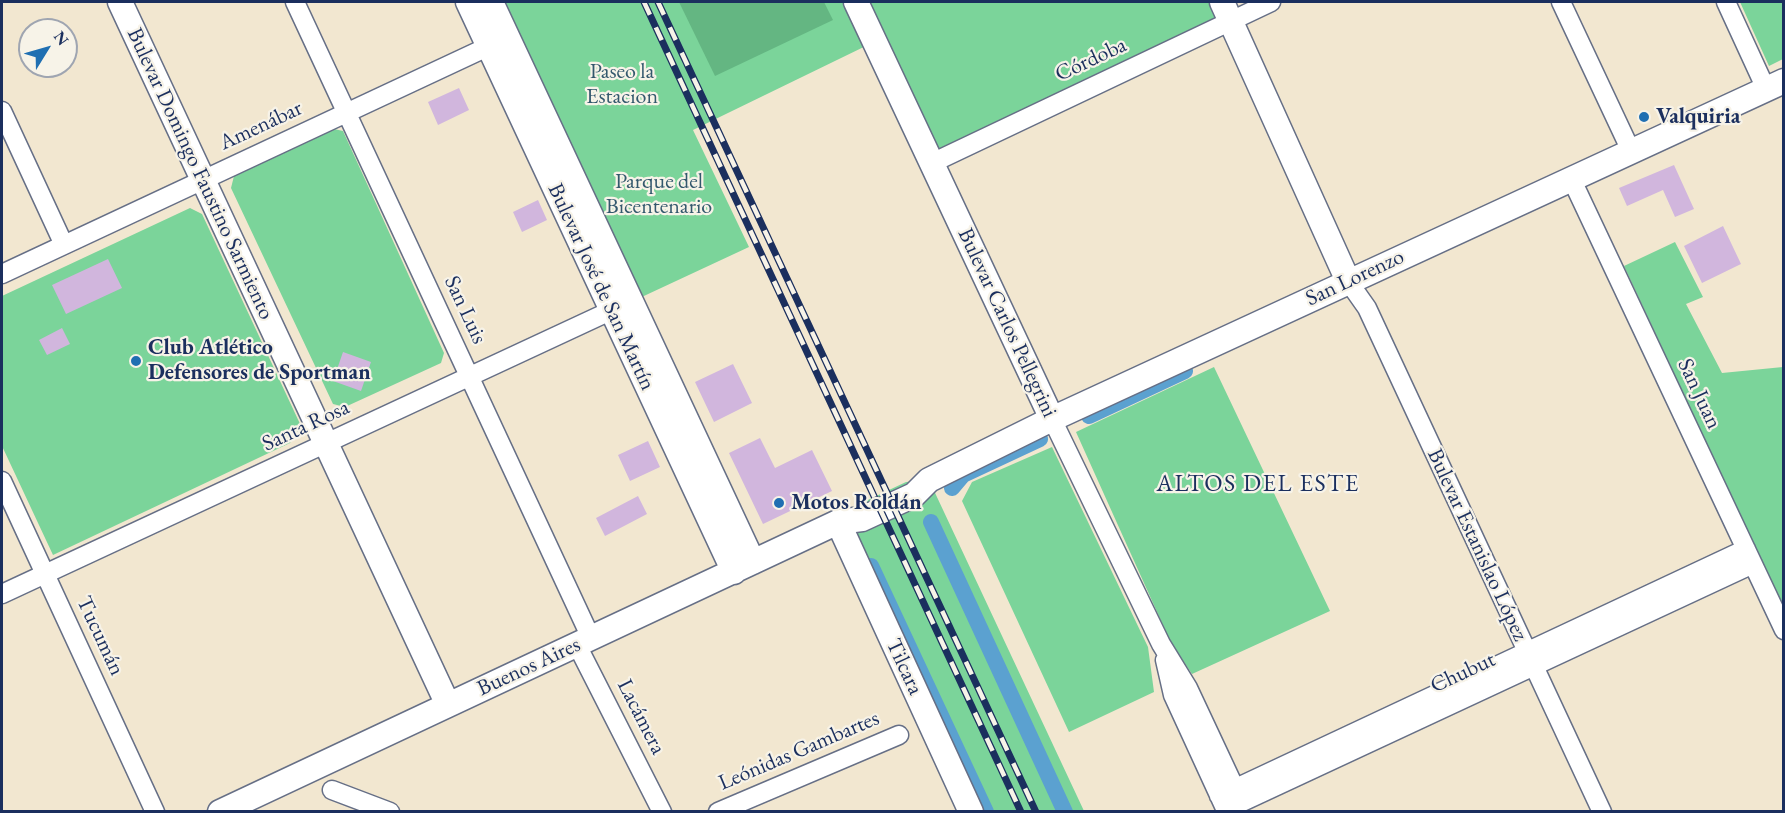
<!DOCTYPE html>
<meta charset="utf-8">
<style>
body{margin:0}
#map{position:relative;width:1785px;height:813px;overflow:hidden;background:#f2e7d0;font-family:"EB Garamond",serif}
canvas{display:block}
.frame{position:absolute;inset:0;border:3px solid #1b2f5e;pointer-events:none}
.north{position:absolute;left:18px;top:18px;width:60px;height:60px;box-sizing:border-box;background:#f7f3e8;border:2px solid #9fa5b1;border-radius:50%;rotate:53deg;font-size:16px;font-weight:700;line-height:24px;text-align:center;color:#1b2f5e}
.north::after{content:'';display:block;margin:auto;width:21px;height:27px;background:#1f6fb2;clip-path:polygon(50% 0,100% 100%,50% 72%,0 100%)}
</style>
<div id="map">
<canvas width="1785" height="813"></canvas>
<div class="frame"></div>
<div class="north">N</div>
</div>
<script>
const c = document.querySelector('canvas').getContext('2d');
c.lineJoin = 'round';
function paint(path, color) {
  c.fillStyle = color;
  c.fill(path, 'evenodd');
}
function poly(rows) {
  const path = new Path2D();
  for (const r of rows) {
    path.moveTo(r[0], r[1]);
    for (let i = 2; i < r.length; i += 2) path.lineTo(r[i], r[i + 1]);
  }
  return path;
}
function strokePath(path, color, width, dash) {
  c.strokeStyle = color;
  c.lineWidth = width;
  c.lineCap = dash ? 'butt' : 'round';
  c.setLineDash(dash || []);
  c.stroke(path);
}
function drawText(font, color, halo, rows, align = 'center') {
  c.font = font + ' "EB Garamond",serif';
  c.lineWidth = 4.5;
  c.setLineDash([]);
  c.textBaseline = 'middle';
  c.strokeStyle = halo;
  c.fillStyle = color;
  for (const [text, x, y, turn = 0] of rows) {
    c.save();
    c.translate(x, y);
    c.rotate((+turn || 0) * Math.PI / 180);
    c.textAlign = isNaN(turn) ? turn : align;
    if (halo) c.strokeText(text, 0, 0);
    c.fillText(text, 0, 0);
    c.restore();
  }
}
const green = poly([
 [491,2,1222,2,1231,21,932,163,874,42,693,130,749,247,631,302],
 [1740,2,1783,2,1783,59,1769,66],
 [334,129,343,131,444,353,441,363,345,407,333,404,231,188,234,176],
 [190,208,202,214,301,426,290,443,53,555,2,446,2,296],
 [1675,242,1703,297,1686,304,1722,373,1783,367,1783,608,1624,266],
 [1214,367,1330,611,1192,674,1171,643,1076,432],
 [1052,447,1148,647,1154,692,1069,732,962,501,972,482],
 [929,480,1084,811,971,811,838,522,855,506,906,482]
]);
const forest = poly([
 [679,2,824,2,833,20,715,76]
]);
const canal = poly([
 [1089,416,1185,371],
 [952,488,963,475,1040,439],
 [931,522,1065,812],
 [871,566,986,812]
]);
const building = poly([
 [459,88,469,110,438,125,428,102],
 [1674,165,1694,209,1675,217,1663,190,1627,206,1619,188],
 [538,200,547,220,522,232,513,212],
 [1723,226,1741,264,1702,283,1684,246],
 [108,259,122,288,66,314,52,285],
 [62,328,70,344,47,355,39,340],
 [343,352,371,362,361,391,333,381],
 [733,364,752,403,714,422,695,382],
 [760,438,775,468,812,450,832,491,763,524,729,453],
 [648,441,660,467,630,481,618,455],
 [638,496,647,514,605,536,596,518]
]);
const street = poly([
 [295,2,591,638],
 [1561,2,1631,151],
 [1726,2,1766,89],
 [2,111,64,245],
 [932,163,1271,2],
 [1571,178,1784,630],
 [2,274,498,42],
 [1348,281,1367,308,1602,812],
 [1052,419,1161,644,1188,688,1240,799],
 [2,481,155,812],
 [2,594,623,305],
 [577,645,662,812],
 [1165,660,1173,695,1224,806],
 [332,790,390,812],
 [1219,796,1746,549],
 [1225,810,1753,564],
 [718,812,899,735]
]);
const secondary = poly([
 [120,2,448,705],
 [468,2,734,572],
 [491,2,753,562],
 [856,2,1052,419],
 [1222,2,1348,281],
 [838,522,971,812],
 [220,812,838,522,862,519,914,495,929,480,1052,419,1784,81]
]);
const rail = poly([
 [644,2,1021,812],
 [658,2,1036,812]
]);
const markers = [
 [1644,117,6,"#1f6fb2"],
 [136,361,6,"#1f6fb2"],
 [779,503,6,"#1f6fb2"]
];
const streetNames = [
 ["Córdoba",1091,60,-25],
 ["Amenábar",261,126,-25],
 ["Bulevar Domingo Faustino Sarmiento",200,174,65],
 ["San Lorenzo",1355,278,-25],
 ["Bulevar José de San Martín",601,287,65],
 ["San Luis",465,310,65],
 ["Bulevar Carlos Pellegrini",1007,323,65],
 ["San Juan",1699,394,65],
 ["Santa Rosa",306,426,-25],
 ["Bulevar Estanislao López",1477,545,65],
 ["Tucumán",100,636,65],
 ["Buenos Aires",529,667,-25],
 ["Tilcara",904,667,65],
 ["Chubut",1463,673,-25],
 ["Lacámera",641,717,63],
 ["Leónidas Gambartes",799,751,-23]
];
const parkNames = [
 ["Paseo la",622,72],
 ["Estacion",622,97],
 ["Parque del",659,182],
 ["Bicentenario",659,207]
];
const poiNames = [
 ["Valquiria",1656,117],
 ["Club Atlético",148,348],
 ["Defensores de Sportman",148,373],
 ["Motos Roldán",791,503]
];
const neighbourhoodNames = [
 ["ALTOS DEL ESTE",1258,484]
];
paint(green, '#7bd49a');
paint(forest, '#64b682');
strokePath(canal, '#5ba1d0', 16);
paint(building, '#d1b6dd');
strokePath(street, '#666f86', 21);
strokePath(secondary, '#666f86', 27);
strokePath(street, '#fff', 18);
strokePath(secondary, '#fff', 24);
strokePath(rail, '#1b2f5e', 7);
strokePath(rail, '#f7f3e8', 4.5, [14]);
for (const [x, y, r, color] of markers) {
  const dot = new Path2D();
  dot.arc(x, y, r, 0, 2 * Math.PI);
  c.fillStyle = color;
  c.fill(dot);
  strokePath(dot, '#f7f3e8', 2);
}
drawText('22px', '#1b2f5e', '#f7f3e8', streetNames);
drawText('22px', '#33586d', '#f7f3e8', parkNames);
drawText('bold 22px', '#1b2f5e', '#f7f3e8', poiNames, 'left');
c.letterSpacing = '1.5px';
drawText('24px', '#1b2f5e', '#f7f3e8', neighbourhoodNames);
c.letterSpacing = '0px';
</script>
